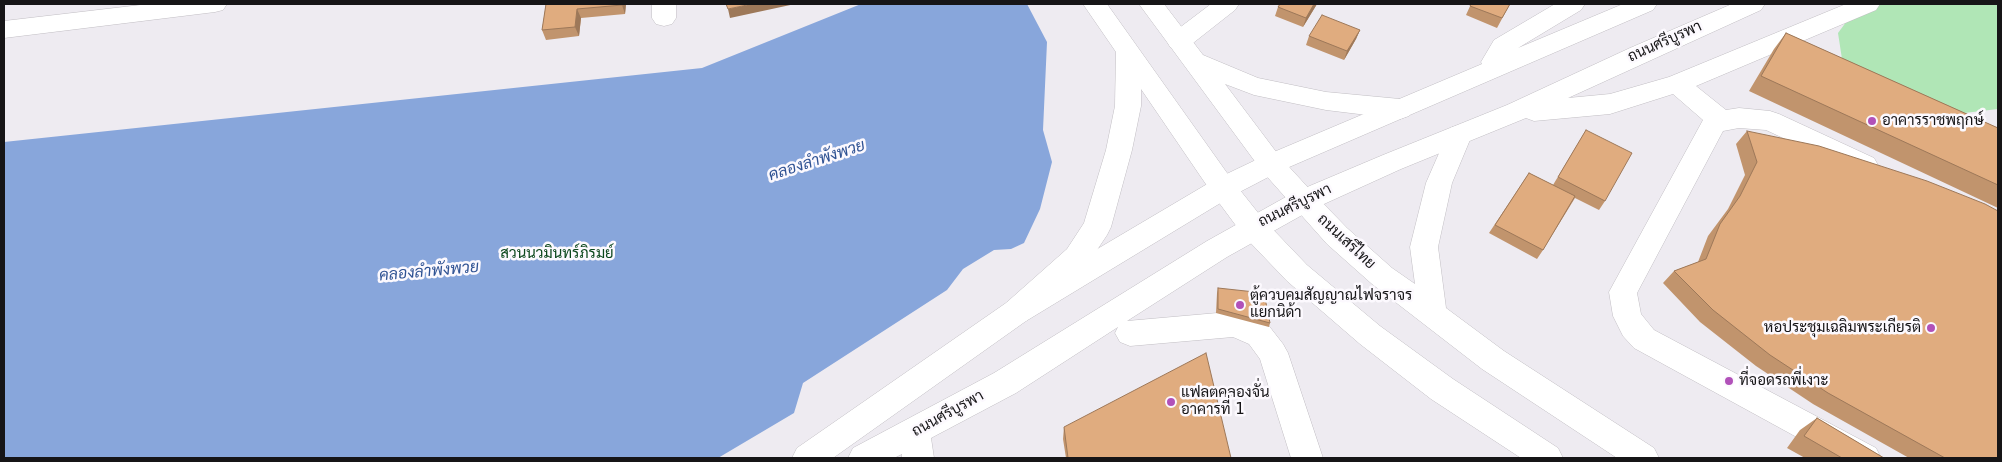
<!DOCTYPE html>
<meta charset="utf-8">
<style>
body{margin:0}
#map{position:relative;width:2002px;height:462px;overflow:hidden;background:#eeebf1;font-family:"DejaVu Sans",sans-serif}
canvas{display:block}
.frame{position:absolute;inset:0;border:5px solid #161517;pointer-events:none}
</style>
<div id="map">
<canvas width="2002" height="462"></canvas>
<div class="frame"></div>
</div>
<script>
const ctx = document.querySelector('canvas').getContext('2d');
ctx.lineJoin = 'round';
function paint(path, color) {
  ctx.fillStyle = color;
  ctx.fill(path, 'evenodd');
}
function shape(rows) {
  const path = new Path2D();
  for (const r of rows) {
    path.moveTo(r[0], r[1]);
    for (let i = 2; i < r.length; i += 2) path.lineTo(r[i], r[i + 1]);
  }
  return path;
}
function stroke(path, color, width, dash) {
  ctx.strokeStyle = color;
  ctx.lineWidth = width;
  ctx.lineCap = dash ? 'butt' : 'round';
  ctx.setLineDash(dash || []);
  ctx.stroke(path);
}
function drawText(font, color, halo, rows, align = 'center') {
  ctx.font = font + ' "DejaVu Sans",Sarabun,sans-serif';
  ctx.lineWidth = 5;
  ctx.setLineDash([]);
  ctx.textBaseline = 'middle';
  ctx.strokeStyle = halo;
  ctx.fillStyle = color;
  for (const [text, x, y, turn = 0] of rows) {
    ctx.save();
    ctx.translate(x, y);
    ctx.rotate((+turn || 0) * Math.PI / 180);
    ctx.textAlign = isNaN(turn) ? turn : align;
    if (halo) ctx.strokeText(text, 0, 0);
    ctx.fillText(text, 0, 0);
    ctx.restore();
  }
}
paint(shape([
 [1872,4,1998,4,1998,109,1956,114,1842,59,1838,33,1852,14]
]), '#b0e6b6');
paint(shape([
 [861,4,1027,4,1047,42,1043,130,1052,162,1040,209,1024,243,1011,249,994,250,963,269,947,290,803,383,794,413,718,458,4,458,4,142,702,68]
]), '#88a6db');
const minor = shape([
 [149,4,227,4,223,10,215,12,4,38,4,21,149,4],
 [652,4,676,4,676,18,672,24,664,26,656,24,652,18,652,4],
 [1211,4,1239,4,1235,10,1188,47,1179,50,1170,47,1167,41,1170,35,1211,4],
 [1555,4,1585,4,1581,10,1518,48,1623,4,1657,4,1653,10,1280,171,1232,196,1026,321,833,458,792,458,797,448,1006,303,1214,180,1262,157,1482,64,1481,62,1494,40,1555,4],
 [1732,4,1765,4,1761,10,1568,98,1610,94,1669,77,1846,4,1880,4,1876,10,1696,86,1726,110,1739,108,1770,111,1779,114,1874,158,1878,165,1874,172,1865,175,1856,172,1766,130,1739,128,1723,131,1637,293,1641,314,1654,330,1876,448,1881,458,1835,458,1634,348,1623,336,1613,316,1609,292,1703,120,1673,94,1610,114,1534,121,1526,118,1401,169,1313,209,1227,257,1127,321,1240,311,1269,326,1283,344,1288,353,1323,458,1291,458,1260,359,1249,344,1233,337,1130,346,1120,342,1115,333,1118,327,1016,393,931,438,934,458,902,458,902,454,894,458,848,458,853,448,994,373,1207,241,1293,193,1383,155,1507,105,1630,48,1732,4]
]);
const major = shape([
 [1083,4,1107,4,1232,180,1263,219,1307,265,1380,326,1453,379,1558,448,1563,458,1521,458,1431,399,1360,344,1287,281,1243,235,1214,196,1141,89,1141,106,1132,150,1111,227,1107,235,1087,265,1026,321,1016,324,1006,321,1002,312,1006,303,1067,249,1084,223,1106,150,1115,106,1116,52,1083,4],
 [1139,4,1164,4,1203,55,1258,78,1326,92,1400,99,1409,102,1413,109,1409,116,1400,119,1326,110,1254,95,1225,84,1280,157,1313,193,1347,228,1392,268,1415,284,1410,247,1426,183,1450,128,1459,125,1468,128,1472,135,1452,183,1438,247,1446,308,1504,351,1654,448,1659,458,1617,458,1482,369,1372,284,1327,244,1262,171,1139,4]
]);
stroke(minor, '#c1bec3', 1);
stroke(major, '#c1bec3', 1);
paint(minor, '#fff');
paint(major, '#fff');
paint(shape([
 [546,4,626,4,625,14,581,18,579,36,546,40,542,30],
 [1280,4,1317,4,1303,27,1275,16,1278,7],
 [1471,4,1510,4,1497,28,1466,15],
 [1360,30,1356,39,1344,60,1306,45,1309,36],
 [1786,33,1998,128,1998,208,1749,91,1774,49],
 [1586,130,1605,201,1599,210,1575,198,1543,250,1537,259,1489,233,1529,173,1553,185],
 [1747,131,1998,458,1909,458,1813,404,1756,366,1700,322,1663,283,1674,271,1698,262,1708,236,1728,209,1745,175,1736,144],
 [1218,288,1270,323,1269,327,1216,313,1217,293],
 [1817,418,1884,458,1805,458,1787,448,1800,430],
 [1064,427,1231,458,1066,458,1063,439]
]), '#c1946d');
paint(shape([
 [622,4,626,4,625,14,622,5],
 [752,4,795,4,730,18,728,9],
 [1314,4,1317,4,1303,27,1306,18],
 [577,9,581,18,579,36,575,27],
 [1360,30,1356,39,1344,60,1347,51]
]), '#9d7859');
const building = shape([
 [546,4,622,4,622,5,577,9,575,27,542,30,546,4],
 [726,4,752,4,728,9,726,4],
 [1280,4,1314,4,1306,18,1278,7,1280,4],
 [1471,4,1510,4,1502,18,1470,6,1471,4],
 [1322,15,1360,30,1347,51,1309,36,1322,15],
 [1786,33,1998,128,1998,185,1761,76,1786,33],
 [1586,130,1632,153,1605,201,1558,177,1586,130],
 [1747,131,1819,146,1927,181,1985,204,1998,211,1998,458,1945,458,1828,393,1770,355,1713,310,1674,271,1706,259,1720,224,1740,196,1757,162,1747,131],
 [1529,173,1575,196,1543,250,1495,225,1529,173],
 [1218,288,1264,293,1270,323,1218,309,1218,288],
 [1206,353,1231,458,1068,458,1064,427,1206,353],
 [1817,418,1884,458,1842,458,1804,436,1817,418]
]);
paint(building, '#e0ac7f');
stroke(building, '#9d7859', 1);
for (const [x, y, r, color] of [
 [1872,121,5,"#b151b9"],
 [1240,305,5,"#b151b9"],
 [1931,328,5,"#b151b9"],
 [1729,381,5,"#b151b9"],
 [1171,402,5,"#b151b9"]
]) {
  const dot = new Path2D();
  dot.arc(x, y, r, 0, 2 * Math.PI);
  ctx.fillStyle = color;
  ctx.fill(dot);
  stroke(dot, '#fcf9fe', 2);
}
drawText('15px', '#161517', '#fcf9fe', [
 ["ถนนศรีบูรพา",1665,42,-24],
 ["ถนนศรีบูรพา",1295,206,-26],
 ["ถนนเสรีไทย",1346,242,43],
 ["ถนนศรีบูรพา",948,414,-29]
]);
drawText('15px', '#161517', '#fcf9fe', [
 ["อาคารราชพฤกษ์",1882,121],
 ["ตู้ควบคุมสัญญาณไฟจราจร",1250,296],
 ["แยกนิด้า",1250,313],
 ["หอประชุมเฉลิมพระเกียรติ",1921,328,"right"],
 ["ที่จอดรถพี่เงาะ",1739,381],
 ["แฟลตคลองจั่น",1181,393],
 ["อาคารที่ 1",1181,410]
], 'left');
drawText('15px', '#0b471c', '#fcf9fe', [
 ["สวนนวมินทร์ภิรมย์",557,254]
]);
drawText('italic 16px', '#2f5293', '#fcf9fe', [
 ["คลองลำพังพวย",817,161,-18],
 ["คลองลำพังพวย",429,272,-5]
]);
</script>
